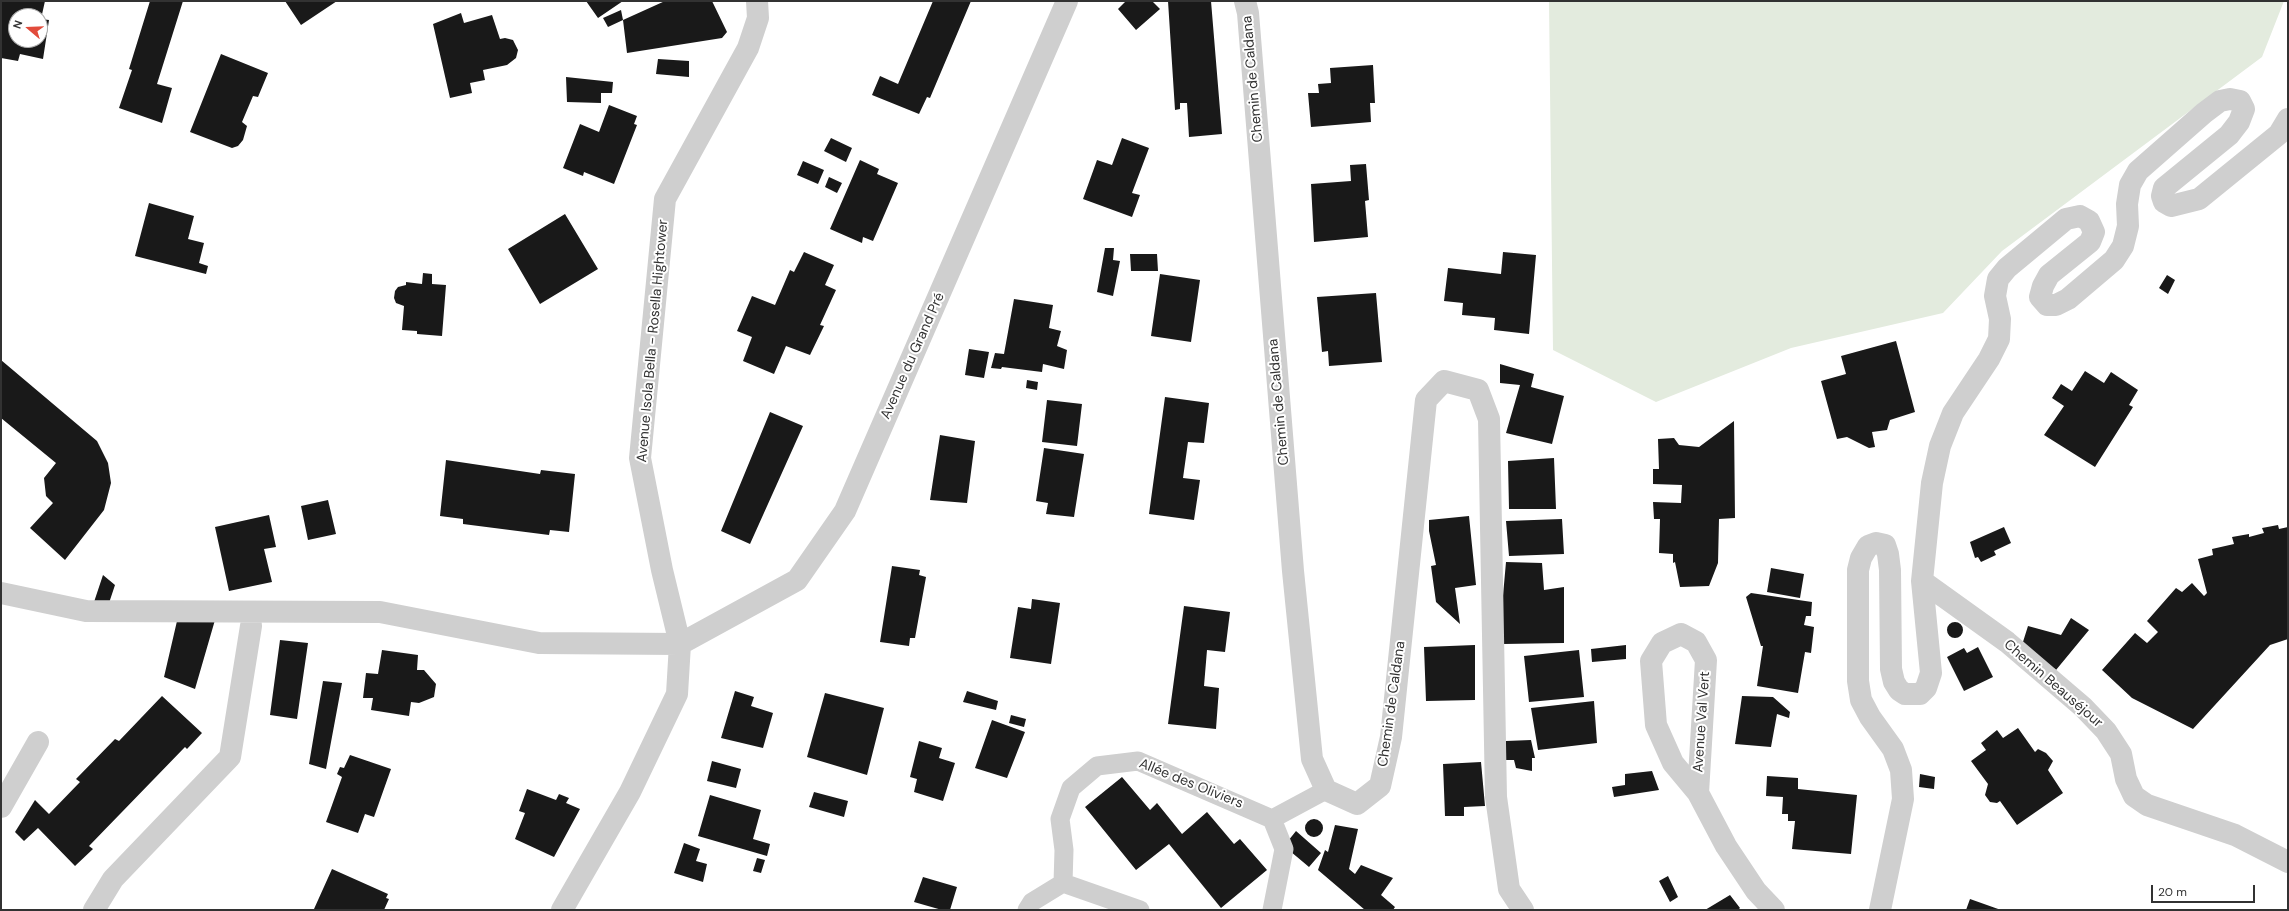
<!DOCTYPE html>
<meta charset="utf-8">
<style>
body{margin:0}
#map{position:relative;width:2289px;height:911px;overflow:hidden;background:#fff;font-family:"DM Sans",sans-serif}
canvas{display:block}
.frame{position:absolute;inset:0;border:2px solid #323232;pointer-events:none}
.north{position:absolute;left:8px;top:8px;width:40px;height:40px;box-sizing:border-box;background:#fff;border:1px solid #adadad;border-radius:50%;rotate:289deg;font-size:11px;font-weight:700;line-height:16px;text-align:center;color:#323232}
.north::after{content:'';display:block;margin:auto;width:14px;height:18px;background:#e24b3b;clip-path:polygon(50% 0,100% 100%,50% 72%,0 100%)}
.scale{position:absolute;left:2151px;top:885px;width:104px;height:18px;box-sizing:border-box;border:2px solid #323232;border-top:0;padding-left:5px;font-size:12px;line-height:14px;white-space:nowrap;color:#323232;-webkit-text-stroke:3px #fff;paint-order:stroke}
</style>
<div id="map">
<canvas width="2289" height="911"></canvas>
<div class="frame"></div>
<div class="north">N</div>
<div class="scale">20 m</div>
</div>
<script>
const ctx = document.querySelector('canvas').getContext('2d');
ctx.lineJoin = 'round';
function paint(path, color) {
  ctx.fillStyle = color;
  ctx.fill(path, 'evenodd');
}
function shape(rows) {
  const path = new Path2D();
  for (const r of rows) {
    if (r.length === 3) {
      path.moveTo(r[0] + r[2], r[1]);
      path.arc(r[0], r[1], r[2], 0, 2 * Math.PI);
      continue;
    }
    path.moveTo(r[0], r[1]);
    for (let i = 2; i < r.length; i += 2) path.lineTo(r[i], r[i + 1]);
  }
  return path;
}
function stroke(path, color, width, dash) {
  ctx.strokeStyle = color;
  ctx.lineWidth = width;
  ctx.lineCap = dash ? 'butt' : 'round';
  ctx.setLineDash(dash || []);
  ctx.stroke(path);
}
function drawText(font, color, halo, rows, align = 'center') {
  ctx.font = font + ' "DM Sans",sans-serif';
  ctx.lineWidth = 4;
  ctx.setLineDash([]);
  ctx.textBaseline = 'middle';
  ctx.strokeStyle = halo;
  ctx.fillStyle = color;
  for (const [text, x, y, turn = 0] of rows) {
    ctx.save();
    ctx.translate(x, y);
    ctx.rotate((+turn || 0) * Math.PI / 180);
    ctx.textAlign = isNaN(turn) ? turn : align;
    if (halo) ctx.strokeText(text, 0, 0);
    ctx.fillText(text, 0, 0);
    ctx.restore();
  }
}
paint(shape([
 [1549,1,2284,1,2262,57,2002,251,1943,313,1791,348,1656,402,1553,350]
]), '#e3ebde');
paint(shape([
 [1,1,45,1,41,19,49,20,43,59,20,54,18,61,1,58],
 [16,16,40,16,40,40,16,40],
 [150,1,183,1,157,84,172,88,162,123,119,108,132,70,129,69],
 [285,1,337,1,301,25],
 [586,1,623,1,598,18],
 [665,1,712,1,727,32,722,38,627,53,623,20],
 [933,1,971,1,930,98,927,97,919,114,872,95,880,76,898,84],
 [1126,1,1152,1,1160,9,1136,30,1118,9],
 [1168,1,1211,1,1222,134,1189,137,1187,103,1180,103,1180,109,1175,110],
 [621,10,623,20,608,27,603,18],
 [461,13,464,23,492,15,500,39,505,38,513,40,518,50,516,58,507,65,483,70,485,80,470,83,472,93,450,98,433,24],
 [221,54,268,73,258,97,253,96,242,122,247,126,243,140,238,146,232,148,190,132],
 [658,59,689,61,689,77,656,74],
 [1373,65,1375,103,1370,103,1371,122,1311,127,1308,93,1319,93,1318,84,1331,83,1330,68],
 [566,77,613,82,612,93,601,93,601,103,567,102],
 [609,105,637,116,634,124,637,125,614,184,584,172,583,176,563,168,580,124,599,132],
 [831,138,852,148,846,162,824,151],
 [1122,138,1149,148,1132,193,1140,195,1132,217,1083,199,1097,160,1112,165],
 [860,160,879,169,877,174,898,183,873,241,863,237,862,243,830,229],
 [803,161,824,170,818,184,797,175],
 [1366,164,1369,200,1365,201,1368,237,1314,242,1311,184,1351,181,1350,165],
 [829,177,842,183,837,193,825,187],
 [149,203,194,216,188,239,204,243,199,263,208,266,206,274,135,256],
 [565,214,598,269,540,304,508,249],
 [1105,248,1114,248,1113,260,1120,261,1113,296,1097,292],
 [804,252,834,265,825,285,836,290,820,325,824,326,810,355,786,346,774,374,743,361,752,337,737,331,752,296,775,305,790,270,794,272],
 [1503,252,1536,255,1529,334,1494,330,1495,318,1462,315,1463,303,1444,301,1448,268,1501,274],
 [1130,254,1157,254,1158,271,1131,271],
 [423,273,432,274,432,284,446,285,442,336,417,334,417,331,402,330,404,306,396,303,394,298,395,291,398,287,406,285,406,282,422,284],
 [1160,274,1200,280,1191,342,1151,336],
 [2167,275,2175,280,2168,294,2159,288],
 [1376,293,1382,362,1329,366,1328,351,1322,352,1317,297],
 [1014,299,1053,305,1049,328,1061,331,1057,346,1067,350,1064,369,1043,364,1042,372,1002,367,1001,369,991,368,995,353,1004,354],
 [1896,341,1915,412,1890,420,1887,430,1872,432,1875,447,1869,448,1847,437,1837,439,1821,381,1846,374,1841,356],
 [969,349,989,352,984,378,965,375],
 [1,360,97,441,108,463,111,483,104,510,65,560,30,528,53,503,46,496,44,478,56,463,1,418],
 [1500,364,1534,374,1531,387,1564,396,1552,444,1506,433,1520,385,1500,383],
 [2085,371,2104,383,2111,372,2138,390,2129,405,2133,407,2095,467,2044,435,2064,406,2052,398,2061,384,2072,391],
 [1027,380,1038,382,1037,390,1026,388],
 [1165,397,1209,403,1204,443,1188,442,1183,478,1200,480,1194,520,1149,514],
 [1047,400,1082,404,1077,446,1042,442],
 [770,412,803,426,750,544,721,531],
 [1734,421,1735,518,1719,519,1718,563,1709,586,1680,587,1675,562,1673,563,1673,554,1659,553,1660,519,1654,519,1653,502,1681,503,1682,485,1653,484,1653,469,1659,469,1658,439,1674,438,1679,445,1699,447],
 [940,435,975,441,967,503,930,500],
 [1044,448,1084,454,1074,517,1046,514,1048,503,1036,501],
 [1554,458,1556,509,1509,509,1508,461],
 [446,460,540,474,541,470,575,474,569,532,550,530,549,535,463,524,463,519,440,516],
 [328,500,336,534,308,540,301,506],
 [269,515,276,547,264,549,272,582,229,591,215,527],
 [1469,516,1476,585,1455,588,1460,624,1436,602,1431,566,1436,565,1429,531,1429,520],
 [1562,519,1564,554,1509,556,1506,521],
 [2278,525,2279,529,2288,527,2288,639,2270,645,2193,729,2132,698,2102,670,2135,633,2147,643,2158,632,2147,621,2176,588,2182,592,2192,583,2204,596,2207,593,2198,559,2213,555,2212,549,2234,544,2232,537,2249,534,2249,537,2264,533,2262,528],
 [2004,527,2011,543,1994,551,1996,555,1981,562,1978,557,1975,558,1970,542],
 [1506,562,1542,563,1544,590,1564,587,1564,643,1503,644,1502,607],
 [892,566,920,570,919,575,926,577,915,638,910,638,909,646,880,642],
 [1771,568,1804,574,1800,598,1767,592],
 [103,575,115,585,109,603,94,602],
 [1751,593,1812,602,1811,616,1806,616,1804,625,1814,627,1811,653,1805,652,1798,693,1757,686,1763,646,1761,646,1746,597],
 [1032,599,1060,603,1051,664,1010,658,1018,607,1031,609],
 [1184,606,1230,612,1225,652,1207,650,1204,686,1219,688,1216,729,1168,724],
 [2071,618,2089,630,2056,670,2022,645,2028,626,2061,635],
 [215,620,195,689,164,677,177,621],
 [1955,630,8],
 [280,640,308,643,297,719,270,715],
 [1475,645,1475,700,1426,701,1424,647],
 [1626,645,1626,659,1592,662,1591,649],
 [1978,647,1993,677,1964,691,1947,657,1964,648,1967,653],
 [382,650,418,655,417,670,424,670,436,684,434,697,419,703,411,702,409,716,371,710,373,698,363,698,366,673,378,674],
 [1579,650,1584,697,1529,702,1524,656],
 [323,681,342,683,326,769,309,764],
 [735,691,754,697,751,706,773,713,763,748,721,738],
 [967,691,998,701,996,710,963,702],
 [825,693,884,708,867,775,807,757],
 [162,696,202,733,187,749,185,747,89,846,93,849,75,866,38,828,24,841,15,832,35,800,49,814,80,782,76,779,115,739,119,741],
 [1742,696,1773,697,1790,712,1789,718,1777,714,1771,747,1735,744],
 [1594,701,1597,743,1538,750,1531,708],
 [1011,715,1026,719,1024,727,1009,723],
 [992,720,1025,732,1007,778,975,768],
 [2018,728,2035,752,2038,749,2046,753,2053,761,2048,770,2063,793,2017,825,2000,801,1997,803,1990,802,1985,795,1988,784,1971,761,1986,750,1981,743,1997,730,2003,738],
 [1531,740,1535,758,1532,758,1532,771,1516,768,1514,760,1506,760,1506,741],
 [919,741,942,748,939,758,955,763,943,801,914,792,917,779,910,777],
 [350,755,391,769,374,817,365,814,358,833,326,822,342,777,337,774,340,767,344,768],
 [712,761,741,769,736,788,707,781],
 [1481,762,1485,806,1464,807,1464,816,1445,816,1443,764],
 [1652,771,1659,790,1614,797,1612,787,1625,785,1625,774],
 [1920,774,1935,777,1934,789,1919,787],
 [1767,776,1798,778,1798,789,1857,795,1851,854,1792,849,1795,821,1788,821,1788,814,1782,814,1783,797,1766,796],
 [1122,777,1150,810,1157,803,1182,834,1207,812,1234,844,1240,839,1267,870,1221,908,1169,844,1136,870,1085,807],
 [527,789,556,800,559,794,569,798,566,803,580,809,554,857,515,839,525,813,519,811],
 [814,792,848,801,844,817,809,807],
 [710,795,761,810,753,839,770,844,767,856,698,836],
 [1314,828,9],
 [1335,825,1358,829,1349,869,1355,874,1361,865,1393,878,1381,895,1395,907,1393,910,1365,910,1318,870,1325,850,1328,852],
 [1296,831,1321,853,1309,867,1284,846],
 [684,843,700,849,696,861,707,864,703,882,674,873],
 [757,858,765,860,761,873,753,871],
 [332,869,388,894,386,898,389,899,384,910,314,909],
 [1668,876,1678,897,1670,902,1659,881],
 [923,877,957,887,950,910,942,910,914,902],
 [1730,895,1740,908,1738,910,1705,910],
 [1970,899,2001,910,1966,910]
]), '#191919');
stroke(shape([
 [1272,819,1326,790],
 [1063,883,1064,850,1060,819,1071,788,1097,766,1138,761,1272,819,1284,849,1272,910],
 [1027,910,1032,902,1063,883,1140,910]
]), '#cfcfcf', 19);
stroke(shape([
 [1245,1,1248,13,1293,571,1312,759,1326,790,1357,804,1380,786,1391,737,1426,400,1444,381,1478,390,1489,419,1496,797,1509,889,1523,910],
 [1922,581,2007,642,2083,707,2106,731,2121,754,2126,779,2134,796,2147,805,2235,835,2288,862],
 [1,593,86,611,380,612,539,643,680,644,797,580,845,511,1067,1],
 [1698,793,1706,660,1696,642,1681,634,1662,643,1651,661,1656,725,1673,763,1698,793,1726,846,1756,891,1774,910],
 [1,807,38,742],
 [94,910,113,879,230,757,251,626],
 [562,910,630,792,677,694,680,644,662,570,640,458,665,199,748,48,758,18,757,1],
 [1880,910,1903,799,1901,770,1893,749,1870,717,1861,700,1858,681,1858,570,1861,558,1868,546,1876,543,1885,545,1888,554,1890,570,1891,669,1894,682,1899,690,1905,694,1920,694,1926,688,1931,673,1922,581,1932,483,1940,446,1953,413,1989,359,1999,339,2000,319,1995,296,1998,279,2007,268,2066,219,2080,216,2089,221,2094,232,2090,242,2049,275,2043,286,2040,297,2047,305,2056,305,2068,299,2114,260,2123,246,2128,226,2127,204,2130,185,2138,171,2204,113,2220,101,2230,99,2240,101,2244,109,2239,122,2229,135,2164,188,2162,196,2164,202,2171,206,2199,199,2279,134,2288,119]
]), '#cfcfcf', 22);
drawText('14px', '#323232', '#fff', [
 ["Chemin de Caldana",1253,79,-95],
 ["Avenue Isola Bella - Rosella Hightower",653,341,-85],
 ["Avenue du Grand Pré",913,356,-66],
 ["Chemin de Caldana",1279,402,-95],
 ["Chemin Beauséjour",2053,684,41],
 ["Chemin de Caldana",1392,704,-82],
 ["Avenue Val Vert",1702,722,-86],
 ["Allée des Oliviers",1191,784,22]
]);
</script>
